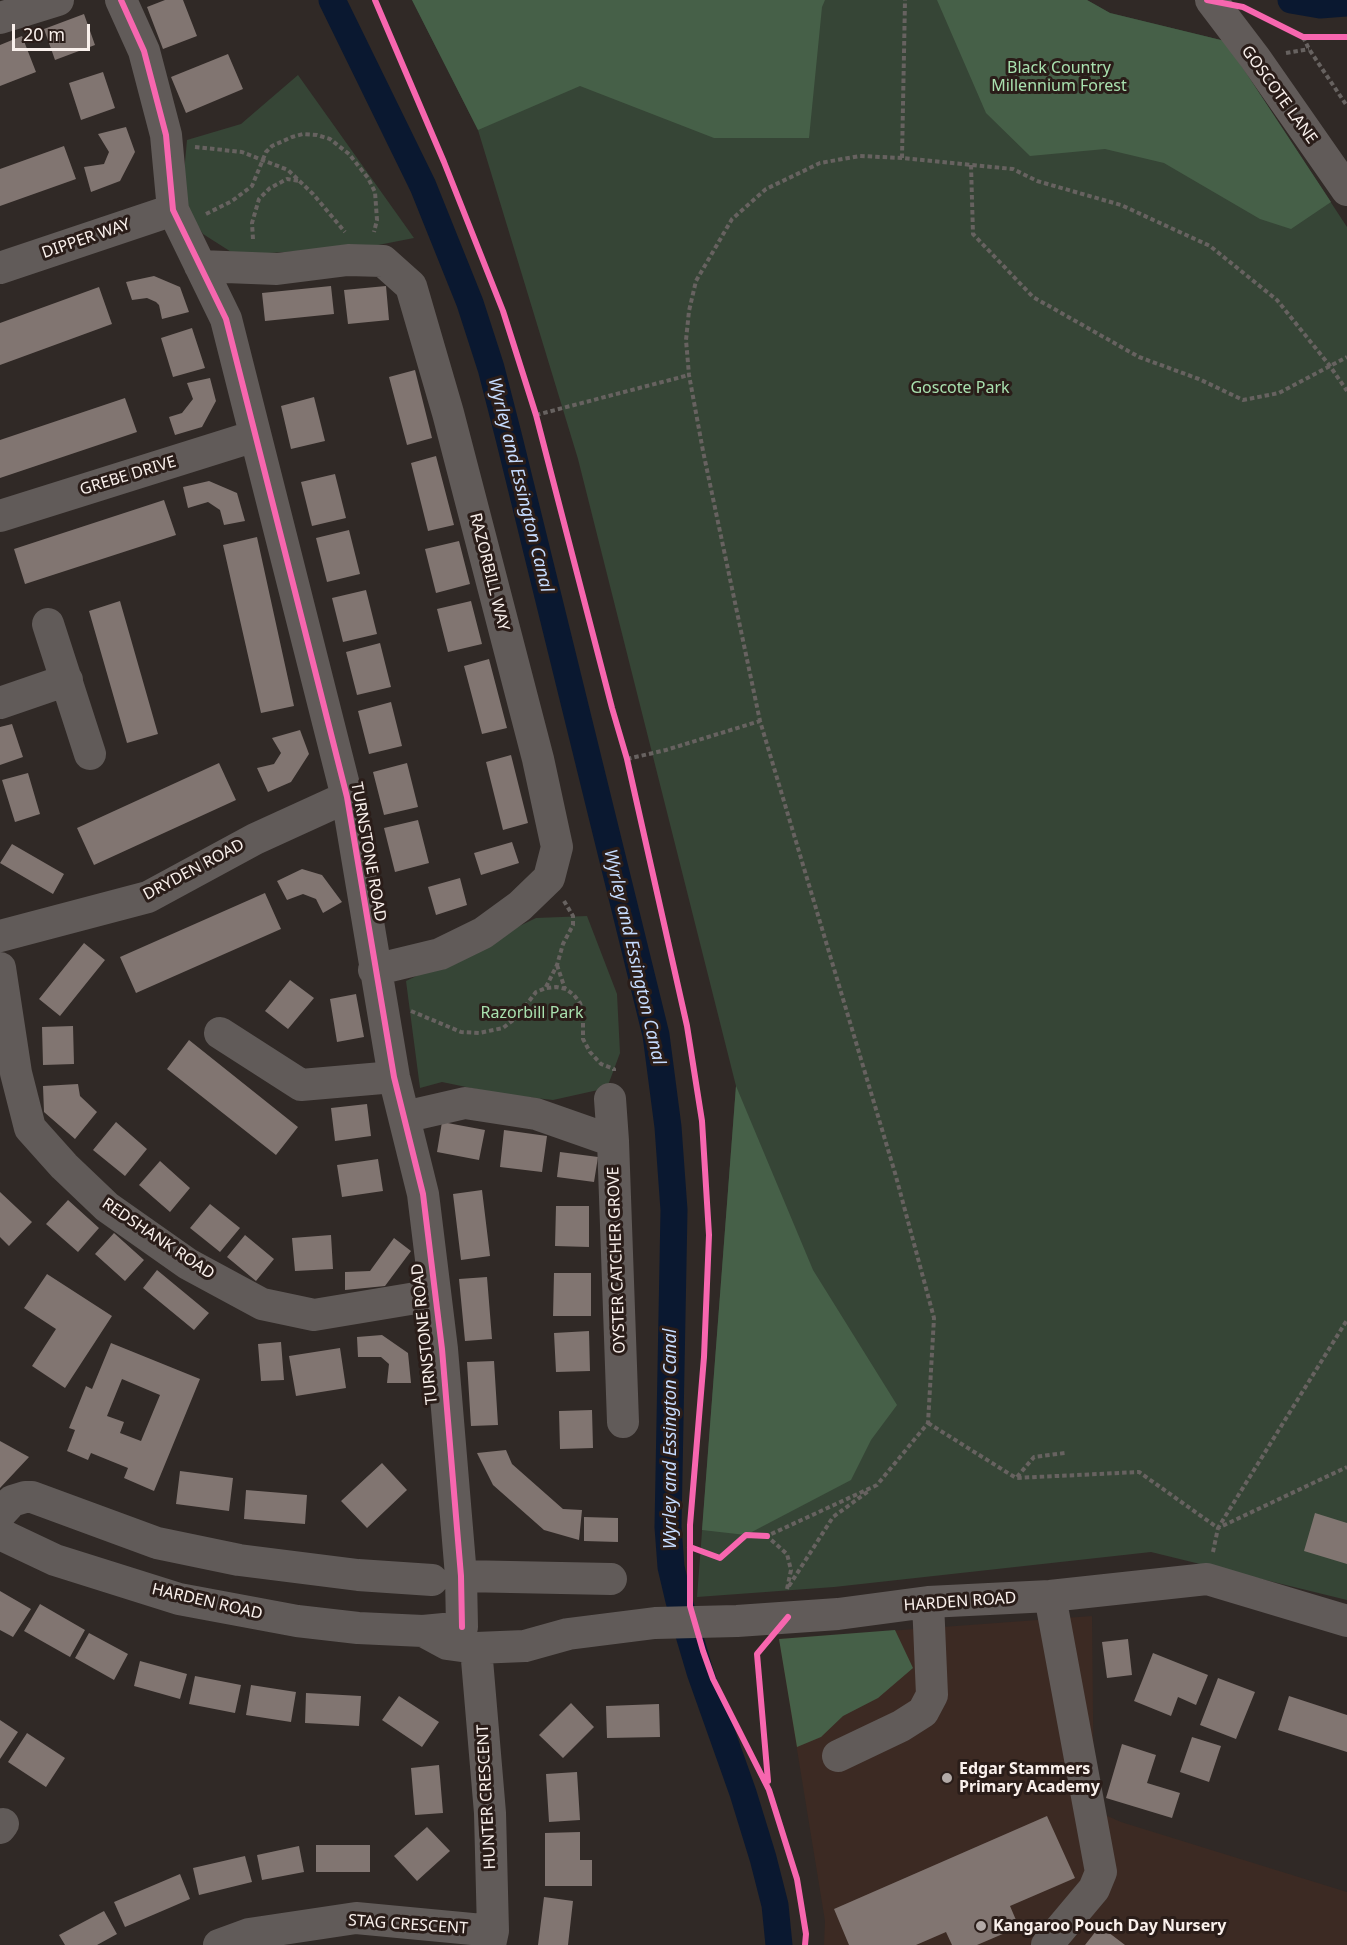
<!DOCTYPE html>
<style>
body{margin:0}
#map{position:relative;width:1347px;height:1945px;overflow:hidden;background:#302926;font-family:"Noto Sans",sans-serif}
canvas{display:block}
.scale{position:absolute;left:12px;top:24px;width:78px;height:27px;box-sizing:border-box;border:3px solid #f9f0ec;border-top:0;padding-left:8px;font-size:18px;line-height:21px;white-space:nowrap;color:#f9f0ec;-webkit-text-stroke:4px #2a1d19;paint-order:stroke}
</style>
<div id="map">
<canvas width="1347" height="1945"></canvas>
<div class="scale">20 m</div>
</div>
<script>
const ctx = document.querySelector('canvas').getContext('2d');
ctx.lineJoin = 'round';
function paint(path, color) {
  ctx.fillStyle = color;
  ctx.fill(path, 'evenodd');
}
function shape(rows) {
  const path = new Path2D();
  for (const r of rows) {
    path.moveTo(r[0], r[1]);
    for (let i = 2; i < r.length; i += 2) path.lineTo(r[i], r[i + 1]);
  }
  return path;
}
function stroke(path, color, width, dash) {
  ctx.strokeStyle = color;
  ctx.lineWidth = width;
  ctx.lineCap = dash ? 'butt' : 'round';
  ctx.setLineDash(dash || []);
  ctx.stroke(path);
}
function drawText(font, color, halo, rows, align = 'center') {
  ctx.font = font + ' "Noto Sans",sans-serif';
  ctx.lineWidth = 6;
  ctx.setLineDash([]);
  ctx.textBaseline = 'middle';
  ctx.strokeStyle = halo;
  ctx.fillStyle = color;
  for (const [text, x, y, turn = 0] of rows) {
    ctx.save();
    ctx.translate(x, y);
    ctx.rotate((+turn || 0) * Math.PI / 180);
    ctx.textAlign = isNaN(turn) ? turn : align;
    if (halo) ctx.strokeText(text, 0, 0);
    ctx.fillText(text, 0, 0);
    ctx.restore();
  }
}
paint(shape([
 [1092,1616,1094,1810,1121,1822,1347,1892,1347,1945,824,1945,825,1921,779,1639]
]), '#3c2a23');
paint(shape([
 [412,0,1087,0,1110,13,1225,41,1347,227,1347,1600,1151,1552,834,1587,697,1597,736,1086,578,459,478,130],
 [298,75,414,238,368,247,236,255,203,234,188,210,183,184,187,140,241,124],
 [587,916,617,994,620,1053,607,1088,553,1100,500,1094,442,1082,420,1088,406,981,536,918]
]), '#364536');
paint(shape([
 [412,0,825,0,822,7,809,138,714,138,580,86,478,130],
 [937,0,1087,0,1110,13,1225,41,1331,202,1291,229,1260,219,1164,163,1105,149,1030,156,986,113],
 [736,1086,813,1270,897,1405,871,1440,851,1480,746,1535,702,1530],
 [895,1630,913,1668,878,1698,843,1716,821,1737,797,1747,779,1639]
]), '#466048');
stroke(shape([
 [332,0,423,186,470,303,491,368,509,438,656,1035,668,1127,674,1210,668,1527,671,1567,679,1601,700,1672,743,1793,763,1858,775,1905,779,1945],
 [1291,0,1320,5,1347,3]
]), '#0a1830', 27);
paint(shape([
 [165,0,183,0,197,36,163,49,147,7],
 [84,14,95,45,55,60,44,29],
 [22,36,36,72,0,86,0,45],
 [228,54,243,89,186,113,171,77],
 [103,72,115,108,81,120,69,83],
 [126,127,135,152,120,181,91,192,84,167,104,164,109,152,98,134],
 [64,146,76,179,0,206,0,169],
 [154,276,180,287,189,312,162,319,159,305,156,302,147,298,132,300,126,282],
 [331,286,334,314,265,321,262,293],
 [386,286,389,320,348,324,344,290],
 [99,287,112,324,0,365,0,323],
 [192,328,205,368,173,377,161,338],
 [415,370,432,438,407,445,389,377],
 [210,378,216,401,202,427,175,435,169,417,182,413,193,399,187,383],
 [314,397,325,441,291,449,281,406],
 [125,398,137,432,0,478,0,440],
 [436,456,454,525,428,531,411,463],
 [335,474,346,518,312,526,301,482],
 [209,481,237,493,245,521,224,525,220,510,208,502,188,508,183,487],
 [164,500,176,535,25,584,14,549],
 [349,530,360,574,327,582,316,538],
 [257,537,294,706,261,713,223,545],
 [459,541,470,584,436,593,425,549],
 [366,590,377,634,343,642,332,598],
 [120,601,158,734,127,743,89,611],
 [471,601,482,644,448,652,437,609],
 [380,643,391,687,357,695,346,652],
 [489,659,507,728,482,734,464,666],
 [391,702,402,746,369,754,358,711],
 [12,724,23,757,0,765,0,727],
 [300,730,309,754,291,782,268,792,257,768,274,764,281,753,272,738],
 [511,755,528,823,503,830,486,762],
 [219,763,236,800,94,865,77,828],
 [407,763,418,807,384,815,373,772],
 [28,773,40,814,15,822,2,780],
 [418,820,429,863,395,872,384,828],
 [512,842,519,863,481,875,474,853],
 [12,844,64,874,53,894,0,863],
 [302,869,322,875,342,902,323,913,316,899,303,894,287,900,277,881],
 [460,878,467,905,436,915,428,887],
 [265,893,281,929,136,993,120,957],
 [84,943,105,960,60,1016,39,999],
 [290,980,314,998,288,1029,265,1011],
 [356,994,364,1037,337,1042,330,999],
 [73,1026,74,1064,43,1065,42,1027],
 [189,1040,298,1127,276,1155,167,1069],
 [78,1084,80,1096,97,1112,75,1139,44,1112,43,1086],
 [367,1104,371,1136,335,1141,331,1108],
 [116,1122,147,1149,125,1176,93,1150],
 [442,1122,485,1130,479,1160,437,1152],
 [504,1130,547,1136,542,1172,500,1167],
 [560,1152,598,1157,594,1182,557,1177],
 [378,1159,383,1191,342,1197,337,1165],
 [160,1161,190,1188,170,1212,139,1185],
 [482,1190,490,1256,461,1260,453,1194],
 [0,1192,32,1222,9,1246,0,1237],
 [68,1200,99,1228,78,1252,46,1224],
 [210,1204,240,1228,220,1252,190,1228],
 [556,1206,589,1206,589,1247,555,1246],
 [114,1233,144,1260,125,1281,95,1254],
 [245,1235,274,1259,256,1281,227,1257],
 [331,1235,333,1269,295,1271,292,1238],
 [394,1238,411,1251,385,1286,345,1290,345,1272,370,1271],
 [157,1270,209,1313,194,1330,143,1288],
 [554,1273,591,1273,591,1316,553,1316],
 [47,1274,112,1316,65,1388,32,1366,56,1329,24,1308],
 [487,1277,492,1339,465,1341,459,1279],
 [589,1331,590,1371,556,1372,554,1333],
 [382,1335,408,1353,411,1383,387,1383,389,1364,381,1357,358,1357,357,1337],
 [281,1342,284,1380,261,1381,258,1344],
 [111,1343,200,1379,154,1491,124,1478,128,1468,91,1453,88,1460,67,1451,75,1430,69,1428,86,1386,92,1389],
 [122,1379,160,1395,141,1441,120,1433,124,1422,107,1416],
 [340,1348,346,1388,296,1396,289,1356],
 [494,1361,498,1425,471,1426,467,1362],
 [592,1410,593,1448,560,1449,559,1411],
 [0,1441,29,1457,0,1488],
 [506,1450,512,1464,563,1509,582,1510,579,1540,544,1530,493,1485,477,1453],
 [382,1463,407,1490,367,1528,341,1501],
 [180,1471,233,1478,229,1511,176,1504],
 [246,1490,307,1495,305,1524,244,1519],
 [1315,1513,1347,1523,1347,1564,1304,1551],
 [584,1517,618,1518,618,1542,584,1541],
 [0,1591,31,1609,13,1637,0,1630],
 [40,1604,85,1630,70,1657,24,1631],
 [89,1633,128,1654,114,1680,75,1658],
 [1128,1639,1132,1675,1107,1678,1102,1642],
 [1153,1653,1208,1675,1196,1705,1178,1697,1171,1716,1134,1701],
 [140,1661,187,1674,180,1699,134,1686],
 [195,1676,241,1685,235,1713,189,1704],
 [1218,1678,1255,1692,1236,1739,1200,1725],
 [251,1685,296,1692,291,1722,246,1715],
 [306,1693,361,1696,359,1726,305,1723],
 [399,1696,439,1722,422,1747,382,1720],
 [1289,1696,1347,1715,1347,1752,1278,1730],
 [571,1703,594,1727,563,1758,539,1735],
 [659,1704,660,1737,607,1738,606,1706],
 [0,1720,18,1732,0,1759],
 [27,1733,65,1758,46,1787,8,1762],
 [1192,1737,1221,1746,1209,1782,1180,1772],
 [1122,1744,1156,1755,1147,1783,1180,1793,1172,1818,1106,1798],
 [439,1765,443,1813,415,1815,411,1768],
 [577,1772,580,1820,549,1822,546,1774],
 [1047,1816,1075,1878,1010,1906,1019,1927,977,1945,952,1945,946,1932,916,1945,849,1945,834,1909],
 [427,1827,450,1851,417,1881,394,1856],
 [580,1832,580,1860,592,1860,592,1886,545,1886,545,1833],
 [316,1845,370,1845,370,1872,316,1872],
 [299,1846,304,1872,262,1880,257,1855],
 [245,1856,252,1882,199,1895,193,1868],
 [180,1874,190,1899,125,1927,114,1902],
 [544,1897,573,1901,568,1945,538,1945],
 [104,1911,117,1934,97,1945,65,1945,59,1935],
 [1100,1926,1125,1945,1085,1945]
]), '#817571');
stroke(shape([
 [1303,37,1309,49,1347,106],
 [1286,53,1309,49],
 [195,147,242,152,288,170,313,194,345,232],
 [902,158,905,0],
 [971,165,973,234,1033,297,1139,357,1199,379,1243,400,1279,393,1347,357],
 [206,214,232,201,252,186,266,152,272,146,292,137,303,134,317,135,330,139,349,154,368,178,375,192,377,220,374,232],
 [253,239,252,223,259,199,270,188,287,179,299,181],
 [536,415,689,375],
 [627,759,666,750,760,721],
 [557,965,565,989],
 [546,987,557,965,563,944,573,925,573,916,564,901],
 [411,1011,461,1032,479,1033,503,1028,517,1017,536,992,546,988,556,987,566,989,574,995,580,1003,583,1012,583,1039,590,1052,601,1064,614,1069,614,1071],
 [928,1423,1016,1478,1139,1472,1218,1528,1347,1320],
 [1017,1477,1034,1457,1065,1453],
 [1213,1552,1218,1528,1347,1467],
 [789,1586,833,1517,870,1490],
 [787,1589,791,1570,787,1554,767,1536,877,1485,928,1423,934,1318,895,1173,760,721,703,451,689,375,686,340,689,311,696,281,732,219,766,189,820,163,860,156,902,158,1013,169,1037,181,1121,205,1210,246,1277,300,1330,366,1347,391]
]), '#676260', 4, [4.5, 3]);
stroke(shape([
 [121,0,144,51,166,135,173,210,226,319,347,797,394,1077,423,1194,442,1349,461,1576,462,1627],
 [1211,0,1255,58,1347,190],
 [0,18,58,0],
 [200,266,277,269,348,260,383,261,411,286,448,413,538,759,557,847,549,878,520,906,483,933,440,954,374,970],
 [0,268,173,210],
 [0,516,255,436],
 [48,624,90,754],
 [0,703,67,680],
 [0,936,148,897,255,839,347,797],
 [0,968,16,1073,30,1128,64,1166,107,1207,188,1264,262,1304,314,1315,434,1295],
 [220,1033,301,1085,394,1077],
 [610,1099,613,1141,623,1422],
 [404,1117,465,1103,536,1114,613,1141],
 [0,1514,12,1501,25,1497,32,1497,157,1543,239,1560,358,1575,432,1580],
 [0,1534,55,1560,179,1599,297,1621,358,1628,423,1631,444,1629],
 [461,1576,611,1579],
 [423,1631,447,1644,476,1648,525,1646,568,1634,655,1623,737,1621,838,1614,928,1602,1050,1596,1207,1579,1347,1621],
 [476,1648,490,1813,493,1931,490,1945],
 [838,1756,901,1726,923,1712,932,1695,928,1602],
 [0,1828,3,1824],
 [219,1945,249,1934,356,1918,493,1931],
 [1047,1945,1094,1889,1101,1872,1050,1596]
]), '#615b59', 32);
stroke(shape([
 [121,0,144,51,166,135,173,210,226,319,347,797,394,1077,423,1194,442,1349,461,1576,462,1627],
 [375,0,444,162,503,311,536,415,612,708,627,759,687,1026,702,1121,709,1235,704,1357,690,1525,690,1606,703,1651,713,1679,769,1790,797,1879,806,1934,805,1945],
 [1207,0,1243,7,1303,37,1347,37],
 [690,1547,720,1558,746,1535,767,1536],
 [768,1781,757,1654,788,1617]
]), '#f766af', 6);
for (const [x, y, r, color] of [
 [947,1778,6,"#b3aaa7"],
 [981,1926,6,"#b3aaa7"]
]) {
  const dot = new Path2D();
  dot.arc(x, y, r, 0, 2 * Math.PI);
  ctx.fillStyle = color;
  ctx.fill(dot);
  stroke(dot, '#2a1d19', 2);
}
drawText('16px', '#a9e1af', '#2a1d19', [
 ["Black Country",1059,68],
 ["Millennium Forest",1059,86],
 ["Goscote Park",960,388],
 ["Razorbill Park",532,1013]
]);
drawText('16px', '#f9f0ec', '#2a1d19', [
 ["GOSCOTE LANE",1279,95,54],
 ["DIPPER WAY",86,239,-19],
 ["GREBE DRIVE",128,476,-17],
 ["RAZORBILL WAY",489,572,76],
 ["TURNSTONE ROAD",368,852,80],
 ["DRYDEN ROAD",194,870,-28],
 ["REDSHANK ROAD",158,1239,34],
 ["OYSTER CATCHER GROVE",617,1260,-92],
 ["TURNSTONE ROAD",425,1334,-96],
 ["HARDEN ROAD",207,1602,13],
 ["HARDEN ROAD",960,1602,-4],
 ["HUNTER CRESCENT",487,1797,-93],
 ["STAG CRESCENT",408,1925,4]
]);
drawText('bold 16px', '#f9f0ec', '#2a1d19', [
 ["Edgar Stammers",959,1769],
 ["Primary Academy",959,1787],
 ["Kangaroo Pouch Day Nursery",993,1926]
], 'left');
drawText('italic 18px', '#c6dcff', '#2a1d19', [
 ["Wyrley and Essington Canal",520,485,76],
 ["Wyrley and Essington Canal",634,957,77],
 ["Wyrley and Essington Canal",671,1439,-90]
]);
</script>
